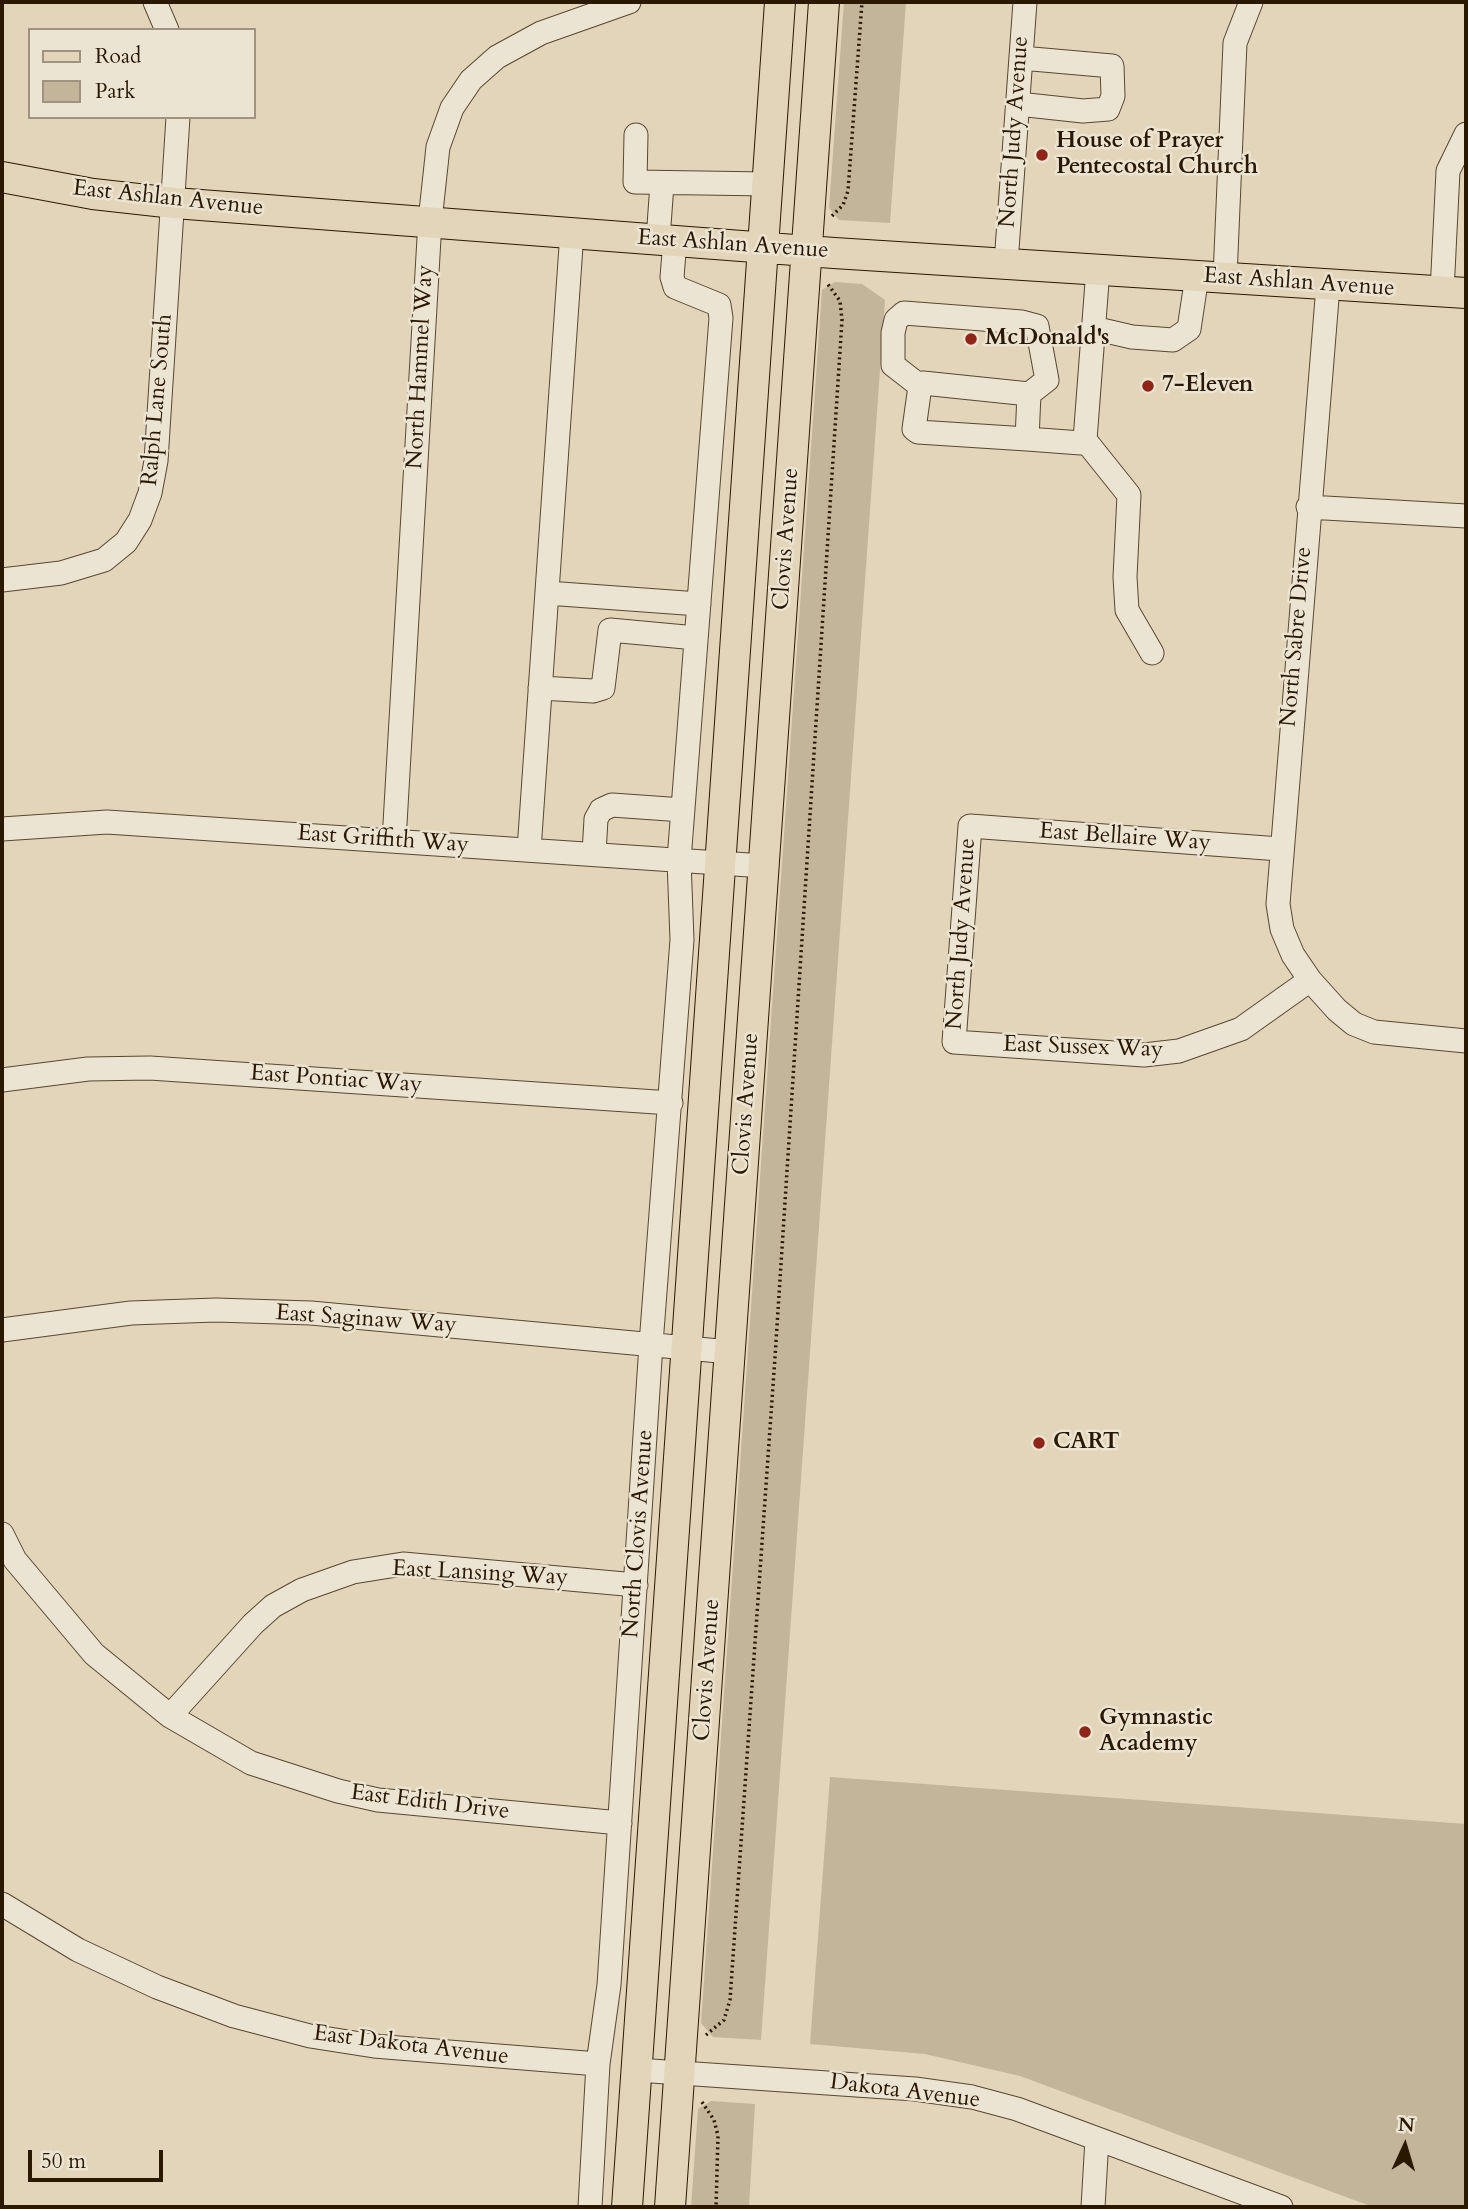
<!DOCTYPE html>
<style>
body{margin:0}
#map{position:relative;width:1468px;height:2209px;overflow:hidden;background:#e2d5b9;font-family:Cardo,serif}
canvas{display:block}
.frame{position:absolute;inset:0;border:4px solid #2b1801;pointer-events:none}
.legend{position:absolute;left:28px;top:28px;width:228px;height:91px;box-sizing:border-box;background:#ece4d2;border:2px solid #9f927e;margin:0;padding:9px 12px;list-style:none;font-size:21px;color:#2b1801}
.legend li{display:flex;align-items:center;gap:14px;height:35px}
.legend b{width:35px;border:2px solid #9f927e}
.north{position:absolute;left:1370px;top:2111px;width:70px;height:70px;-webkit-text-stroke:5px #ece4d2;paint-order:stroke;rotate:4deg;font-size:19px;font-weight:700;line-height:28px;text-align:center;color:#2b1801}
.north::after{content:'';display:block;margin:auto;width:24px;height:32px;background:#2b1801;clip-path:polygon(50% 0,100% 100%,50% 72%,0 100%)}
.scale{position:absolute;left:28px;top:2150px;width:135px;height:32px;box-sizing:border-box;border:4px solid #2b1801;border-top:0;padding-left:9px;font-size:21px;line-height:24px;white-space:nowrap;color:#2b1801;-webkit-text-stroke:5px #ece4d2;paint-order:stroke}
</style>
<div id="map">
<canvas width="1468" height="2209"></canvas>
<div class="frame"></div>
<ul class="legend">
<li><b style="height:9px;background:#e2d5b9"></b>Road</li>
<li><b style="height:19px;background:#c3b59a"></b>Park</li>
</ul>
<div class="north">N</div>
<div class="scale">50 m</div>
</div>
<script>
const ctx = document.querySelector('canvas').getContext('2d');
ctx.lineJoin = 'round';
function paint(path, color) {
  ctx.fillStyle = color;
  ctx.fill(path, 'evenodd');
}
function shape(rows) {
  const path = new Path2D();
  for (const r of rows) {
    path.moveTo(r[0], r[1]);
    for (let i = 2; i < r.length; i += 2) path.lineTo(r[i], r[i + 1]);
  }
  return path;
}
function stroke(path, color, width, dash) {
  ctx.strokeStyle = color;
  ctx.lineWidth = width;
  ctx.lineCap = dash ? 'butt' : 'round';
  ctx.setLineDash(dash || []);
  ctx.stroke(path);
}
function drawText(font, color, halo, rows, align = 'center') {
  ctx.font = font + ' Cardo,serif';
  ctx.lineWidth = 5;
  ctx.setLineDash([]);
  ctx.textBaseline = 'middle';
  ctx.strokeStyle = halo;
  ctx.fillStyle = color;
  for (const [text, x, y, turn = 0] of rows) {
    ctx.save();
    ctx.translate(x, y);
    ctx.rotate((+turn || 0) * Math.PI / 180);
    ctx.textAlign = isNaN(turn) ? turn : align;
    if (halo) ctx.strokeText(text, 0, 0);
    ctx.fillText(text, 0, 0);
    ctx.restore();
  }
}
paint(shape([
 [844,2,906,2,890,223,839,220,829,208],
 [835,282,862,284,885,300,761,2040,713,2037,701,2023,822,290],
 [830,1777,1466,1824,1466,2207,1373,2207,1020,2076,925,2054,810,2044],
 [711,2101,755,2104,749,2207,691,2207,698,2109]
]), '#c3b59a');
const minor = shape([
 [155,2,167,30],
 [1018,104,1083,111,1108,109,1113,96,1112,66,1021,58],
 [636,135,635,182,768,184],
 [658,239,662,184],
 [1006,263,1025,2],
 [1225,277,1235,43,1251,2],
 [1442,292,1448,171,1466,134],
 [1093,328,1132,337,1173,340,1189,329,1197,276],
 [920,386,893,365,893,333,896,320,904,313,1022,322,1037,326,1047,380,1029,394],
 [1027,439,1029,394,923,383,920,386,914,429,918,432,1027,439,1081,443,1085,440,1098,269],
 [1085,440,1129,495,1125,577,1127,610,1152,653],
 [1308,507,1466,516],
 [2,580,61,573,104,560,126,542,140,520,150,493,156,461,178,117],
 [547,593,699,604],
 [540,688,593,691,603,688,610,630,696,638],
 [2,829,107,822,764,866],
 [394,841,430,221,438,147,452,108,471,80,497,57,541,33,629,2],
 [1280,849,970,826,954,1042,1144,1055,1179,1051,1241,1029,1310,980,1337,1010,1354,1024,1374,1032,1466,1041],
 [529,850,572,232],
 [594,854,596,819,601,810,612,805,683,810],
 [1310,980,1293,955,1282,929,1278,904,1328,286],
 [2,1080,88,1069,150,1068,671,1103],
 [2,1330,131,1313,216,1310,311,1313,730,1352],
 [2,1534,15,1560,94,1654,170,1716,251,1763,338,1791,378,1800,620,1823],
 [170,1716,253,1624,273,1606,302,1590,353,1572,403,1564,636,1585],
 [2,1904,78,1950,157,1987,234,2016,310,2036,374,2046,598,2064],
 [637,2070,915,2089,972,2097,1017,2109,1281,2207],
 [590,2207,598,2064,609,1985,651,1344,682,940,679,860,721,318,719,305,675,287,672,277,675,241],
 [1093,2207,1097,2139]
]);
const major = shape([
 [2,177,93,194,174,203,834,253,1466,293],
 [627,2207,780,2],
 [670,2207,824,2]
]);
stroke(minor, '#59472f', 25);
stroke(major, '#2b1801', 32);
stroke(shape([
 [832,216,843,205,848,191,862,2],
 [706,2035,724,2020,730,2000,775,1357,842,320,840,301,827,283],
 [702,2102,714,2120,718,2136,716,2207]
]), '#2b1801', 3.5, [2, 3.5]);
stroke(minor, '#ece4d2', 23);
stroke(major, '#e2d5b9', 30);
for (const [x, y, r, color] of [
 [1042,155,7,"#8f2418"],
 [971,339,7,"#8f2418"],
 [1148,386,7,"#8f2418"],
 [1039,1443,7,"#8f2418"],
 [1085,1732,7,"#8f2418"]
]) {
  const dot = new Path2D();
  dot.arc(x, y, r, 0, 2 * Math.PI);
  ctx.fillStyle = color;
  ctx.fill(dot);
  stroke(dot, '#ece4d2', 2.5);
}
drawText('23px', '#2b1801', '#ece4d2', [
 ["North Judy Avenue",1015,132,-86],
 ["East Ashlan Avenue",168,199,6],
 ["East Ashlan Avenue",733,245,4],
 ["East Ashlan Avenue",1299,283,4],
 ["North Hammel Way",421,367,-87],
 ["Ralph Lane South",158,400,-85],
 ["Clovis Avenue",787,539,-86],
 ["North Sabre Drive",1297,637,-85],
 ["East Bellaire Way",1125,838,4],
 ["East Griffith Way",383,840,4],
 ["North Judy Avenue",962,934,-86],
 ["East Sussex Way",1083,1048,2],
 ["East Pontiac Way",336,1080,4],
 ["Clovis Avenue",747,1104,-86],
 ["East Saginaw Way",366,1320,4],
 ["North Clovis Avenue",639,1534,-86],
 ["East Lansing Way",480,1574,3],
 ["Clovis Avenue",708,1670,-86],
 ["East Edith Drive",430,1803,7],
 ["East Dakota Avenue",411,2046,7],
 ["Dakota Avenue",905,2092,7]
]);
drawText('bold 23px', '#2b1801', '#ece4d2', [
 ["House of Prayer",1056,142],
 ["Pentecostal Church",1056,168],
 ["McDonald's",985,339],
 ["7-Eleven",1162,386],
 ["CART",1053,1443],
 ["Gymnastic",1099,1719],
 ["Academy",1099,1745]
], 'left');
</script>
